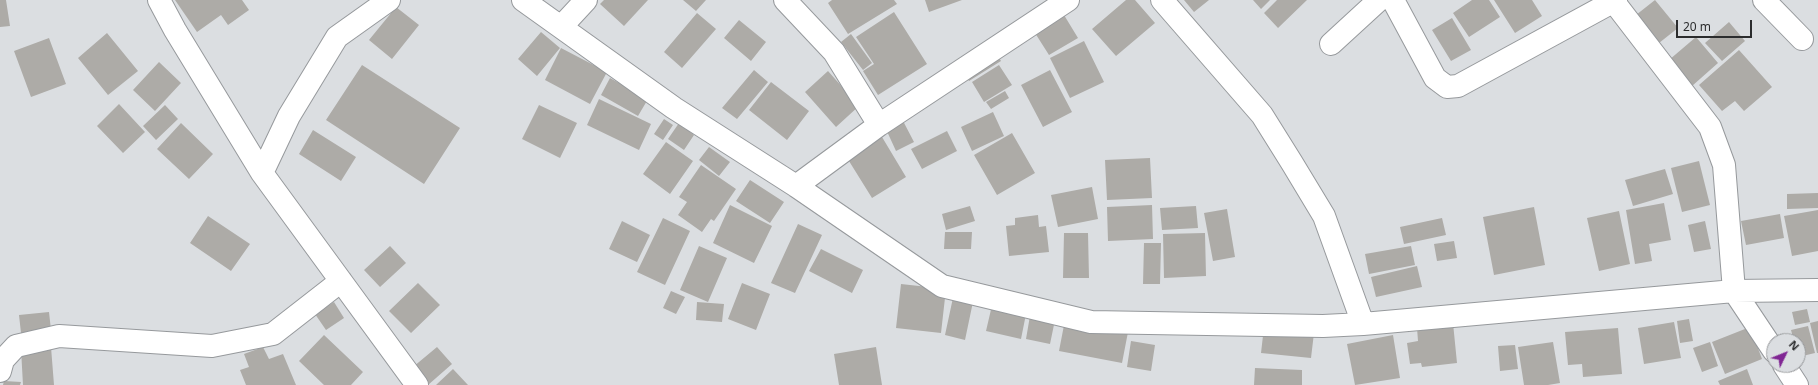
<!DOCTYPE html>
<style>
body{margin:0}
#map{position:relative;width:1818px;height:385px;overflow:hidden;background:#dbdee1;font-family:"Noto Sans",sans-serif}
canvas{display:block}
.north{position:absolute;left:1766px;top:333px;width:40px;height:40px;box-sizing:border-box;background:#dbdee1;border:1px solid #959799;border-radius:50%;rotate:47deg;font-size:11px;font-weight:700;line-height:16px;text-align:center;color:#2b2c2d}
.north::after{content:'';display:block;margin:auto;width:14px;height:18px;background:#802693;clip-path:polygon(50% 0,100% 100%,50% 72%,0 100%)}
.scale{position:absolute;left:1676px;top:20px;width:76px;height:18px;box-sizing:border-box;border:2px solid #2b2c2d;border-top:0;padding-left:5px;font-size:12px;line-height:14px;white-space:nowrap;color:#2b2c2d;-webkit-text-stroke:3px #dbdee1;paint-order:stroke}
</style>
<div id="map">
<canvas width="1818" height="385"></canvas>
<div class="north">N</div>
<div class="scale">20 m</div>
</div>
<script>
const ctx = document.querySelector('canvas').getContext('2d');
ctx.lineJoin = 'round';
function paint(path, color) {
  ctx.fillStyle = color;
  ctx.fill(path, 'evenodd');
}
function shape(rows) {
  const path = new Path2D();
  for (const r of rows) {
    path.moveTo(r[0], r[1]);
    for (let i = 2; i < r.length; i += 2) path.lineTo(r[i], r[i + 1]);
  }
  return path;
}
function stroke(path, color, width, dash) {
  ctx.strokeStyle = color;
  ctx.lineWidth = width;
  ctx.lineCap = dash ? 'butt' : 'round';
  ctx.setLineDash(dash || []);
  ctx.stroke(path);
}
paint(shape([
 [0,0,6,0,10,26,0,27],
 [175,0,242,0,249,10,228,25,221,15,197,32],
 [604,0,648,0,624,26,600,4],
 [683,0,706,0,696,11],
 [832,0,894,0,897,4,848,34,828,3],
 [925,0,962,0,929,12],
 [1126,0,1135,0,1155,23,1116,56,1092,29],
 [1184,0,1209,0,1194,12],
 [1253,0,1270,0,1261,9],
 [1277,0,1307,0,1278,28,1264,13],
 [1472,0,1489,0,1500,17,1469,37,1453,13],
 [1494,0,1532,0,1542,16,1515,33],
 [1655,0,1678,28,1659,43,1636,15],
 [396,7,419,25,392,59,369,40],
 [894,12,927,64,878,95,863,71,874,64,856,37],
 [697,13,716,29,682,68,664,52],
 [1064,15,1078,38,1049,55,1035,33],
 [1452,18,1471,50,1451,61,1432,30],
 [739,20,766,42,751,61,724,38],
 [1729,22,1745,41,1722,61,1705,43],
 [541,32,560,48,537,76,518,59],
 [107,33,138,71,108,95,78,58],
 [851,34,872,63,863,70,841,42],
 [1696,37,1718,63,1692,86,1669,60],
 [49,38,66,84,31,97,14,51],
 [1084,41,1104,82,1070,98,1050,58],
 [561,48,607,72,590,104,545,80],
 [1739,50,1772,87,1744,111,1735,101,1722,111,1699,85],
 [995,51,1001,61,969,81,962,70],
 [159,62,181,83,155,111,133,90],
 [362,65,460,128,424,184,326,120],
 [999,65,1012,85,984,102,972,82],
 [754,70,768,82,737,119,722,108],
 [1050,70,1072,112,1043,127,1021,85],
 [828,71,859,106,836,127,805,92],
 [610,78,648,99,638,116,601,95],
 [771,82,809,111,787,140,749,110],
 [1005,91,1009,98,991,109,986,102],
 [599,99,651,124,639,150,587,125],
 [119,104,145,132,123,153,97,126],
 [165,105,178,119,156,140,143,126],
 [539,105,577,123,560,158,522,139],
 [993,112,1004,136,972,151,961,127],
 [664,119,673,125,663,140,654,134],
 [902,119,914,142,896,151,885,127],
 [181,123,213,154,189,179,157,149],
 [679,123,694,135,684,150,668,139],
 [313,130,356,157,341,181,299,154],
 [947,131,957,151,922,169,911,149],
 [879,132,906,177,872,198,844,153],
 [1012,133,1035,173,997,195,974,155],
 [666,142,693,161,670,194,643,174],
 [709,147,730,162,719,176,699,160],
 [1150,158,1152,198,1107,200,1105,160],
 [1699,161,1710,205,1682,212,1671,168],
 [701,165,736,189,714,221,711,219,702,232,678,215,687,202,679,197],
 [1665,169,1673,194,1633,206,1625,180],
 [750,180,784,202,770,223,736,201],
 [1092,187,1098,219,1058,227,1051,195],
 [1818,193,1818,208,1787,209,1787,194],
 [1664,203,1671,240,1649,244,1652,261,1635,264,1626,210],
 [730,205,772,226,754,263,713,243],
 [1152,205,1153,239,1108,241,1107,207],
 [970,206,975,221,946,230,942,214],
 [1196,206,1198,228,1162,230,1160,208],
 [1534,207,1545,265,1494,275,1483,217],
 [1227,209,1235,257,1213,261,1204,213],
 [1818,210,1818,251,1792,256,1784,216],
 [1619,211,1630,264,1599,271,1587,218],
 [1780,214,1784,238,1746,245,1741,221],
 [1038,215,1039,227,1046,226,1049,252,1009,256,1006,226,1015,225,1015,218],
 [208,216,250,244,231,271,190,243],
 [663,218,690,231,665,285,637,272],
 [1442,218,1446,235,1404,244,1400,227],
 [622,221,650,235,637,262,609,249],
 [1705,221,1711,249,1694,252,1688,225],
 [798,224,822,235,795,293,771,283],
 [945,232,972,232,971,249,944,249],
 [1064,233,1088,233,1089,278,1063,278],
 [1205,233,1206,276,1164,278,1163,234],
 [1454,241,1457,258,1437,261,1434,244],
 [1144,243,1161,243,1160,284,1143,284],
 [390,246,406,263,380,287,364,270],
 [699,246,727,258,708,302,680,290],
 [1411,246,1415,265,1369,274,1365,254],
 [821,249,863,270,852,293,809,271],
 [1417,266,1422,287,1376,297,1371,277],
 [418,283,440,305,411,333,389,311],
 [742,283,770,294,756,330,728,319],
 [901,284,946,289,941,333,896,328],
 [671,291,685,297,676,314,663,308],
 [954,293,974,297,965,340,945,335],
 [993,301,1027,309,1021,339,986,331],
 [334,302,344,318,326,330,315,314],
 [697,302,724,304,722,322,696,320],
 [1807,309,1810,322,1795,325,1792,312],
 [1031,310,1056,315,1050,344,1026,339],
 [49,312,51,330,21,333,19,315],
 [1689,319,1693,341,1680,343,1677,321],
 [1065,320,1128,332,1122,363,1059,351],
 [1818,321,1818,353,1817,353,1810,323],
 [1674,322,1681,358,1644,364,1638,328],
 [1453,323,1457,363,1422,367,1421,363,1410,364,1407,343,1418,341,1417,328],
 [1808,326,1815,353,1798,357,1798,341,1794,341,1791,330],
 [1264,327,1314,333,1311,358,1261,353],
 [1750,327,1762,359,1725,374,1712,342],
 [1618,328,1622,374,1583,377,1582,364,1568,365,1565,332],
 [324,335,363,372,351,385,324,385,299,361],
 [1393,335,1400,378,1355,385,1347,344],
 [1131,341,1155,345,1151,371,1127,367],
 [1553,342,1560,383,1548,385,1524,385,1518,347],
 [1710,342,1718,366,1702,372,1693,348],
 [1515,345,1518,369,1500,371,1498,346],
 [51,347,54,385,23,385,21,349],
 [263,347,269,359,283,354,296,385,246,385,240,370,249,367,244,354],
 [437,347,452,364,428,385,413,367],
 [876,347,882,385,839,385,834,354],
 [1255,368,1302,370,1302,385,1254,385],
 [453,369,468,385,436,385],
 [1747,369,1753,385,1720,385,1718,381],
 [4,381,21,382,20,385,3,385]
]), '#adaba7');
const minor = shape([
 [159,0,175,30,262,173,417,385],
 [523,0,674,108,796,186,942,286,1091,322,1323,326,1363,324,1734,291,1818,290],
 [785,0,834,52,879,125],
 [1162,0,1262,115,1292,163,1324,216,1363,324],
 [1393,0,1435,78,1447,87,1458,86,1616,0],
 [1764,0,1802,39],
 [1614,2,1710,127,1724,165,1734,291,1774,351],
 [561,27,586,0],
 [1331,44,1379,0],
 [262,173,289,116,337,37,389,0],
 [796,186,879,125,1068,0],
 [1784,365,1797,385],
 [0,371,3,360,16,346,59,336,212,346,273,334,341,281]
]);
stroke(minor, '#96999c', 24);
stroke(minor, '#fff', 22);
</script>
